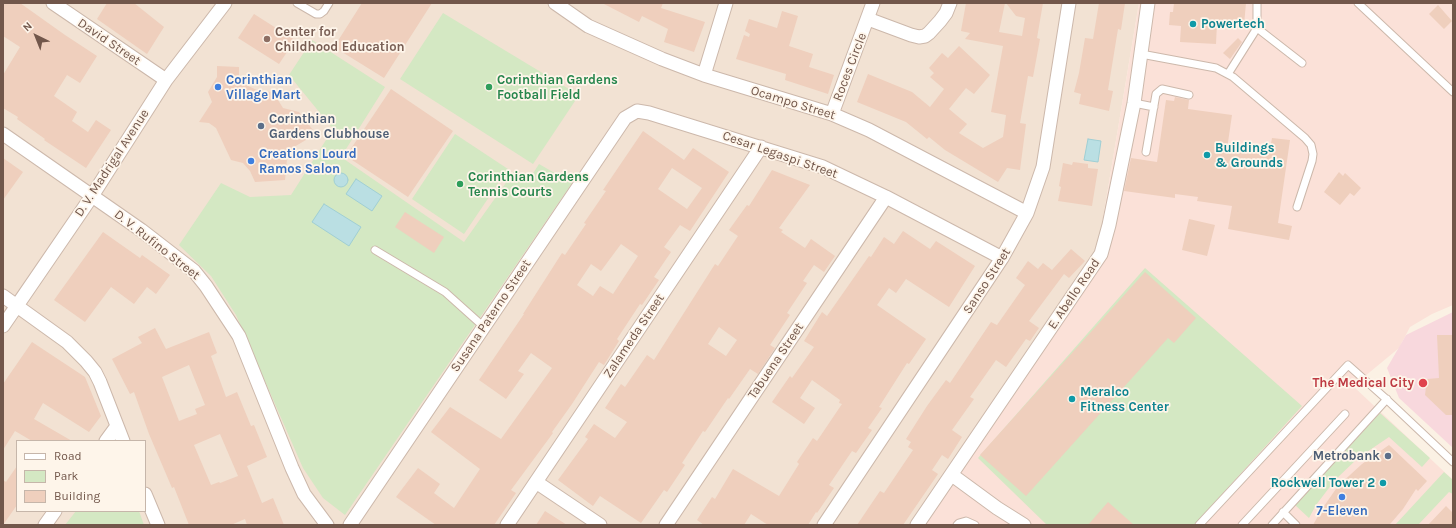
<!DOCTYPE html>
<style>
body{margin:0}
#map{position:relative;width:1456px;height:528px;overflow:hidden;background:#fbf1e4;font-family:Karla,sans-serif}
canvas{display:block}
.frame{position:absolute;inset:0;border:4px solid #72574b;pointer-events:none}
.legend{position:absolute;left:16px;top:440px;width:130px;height:72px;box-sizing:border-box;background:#fef5ea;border:1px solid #c6b6aa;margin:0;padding:5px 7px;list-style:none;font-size:12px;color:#72574b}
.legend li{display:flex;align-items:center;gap:8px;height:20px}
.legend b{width:20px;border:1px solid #c6b6aa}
.north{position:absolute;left:16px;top:16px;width:40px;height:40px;-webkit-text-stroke:3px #fef5ea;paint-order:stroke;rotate:317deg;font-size:11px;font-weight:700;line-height:16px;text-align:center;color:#72574b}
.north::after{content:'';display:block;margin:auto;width:14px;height:18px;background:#72574b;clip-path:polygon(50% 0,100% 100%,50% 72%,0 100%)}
</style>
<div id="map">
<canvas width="1456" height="528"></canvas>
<div class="frame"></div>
<ul class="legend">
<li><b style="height:5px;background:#fff"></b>Road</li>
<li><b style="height:11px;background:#d4e8c3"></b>Park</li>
<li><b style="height:11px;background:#efcfbd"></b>Building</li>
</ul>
<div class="north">N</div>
</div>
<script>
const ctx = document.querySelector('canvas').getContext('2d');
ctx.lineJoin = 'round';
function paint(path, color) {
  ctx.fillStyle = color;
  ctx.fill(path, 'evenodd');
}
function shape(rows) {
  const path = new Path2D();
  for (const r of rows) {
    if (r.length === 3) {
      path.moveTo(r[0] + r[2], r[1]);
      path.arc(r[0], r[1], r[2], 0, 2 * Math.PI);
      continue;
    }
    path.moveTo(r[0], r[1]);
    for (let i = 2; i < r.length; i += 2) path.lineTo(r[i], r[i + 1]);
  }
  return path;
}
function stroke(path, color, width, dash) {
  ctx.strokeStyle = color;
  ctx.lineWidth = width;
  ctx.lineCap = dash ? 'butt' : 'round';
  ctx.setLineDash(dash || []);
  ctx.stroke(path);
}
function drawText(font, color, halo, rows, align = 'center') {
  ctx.font = font + ' Karla,sans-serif';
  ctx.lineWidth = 3.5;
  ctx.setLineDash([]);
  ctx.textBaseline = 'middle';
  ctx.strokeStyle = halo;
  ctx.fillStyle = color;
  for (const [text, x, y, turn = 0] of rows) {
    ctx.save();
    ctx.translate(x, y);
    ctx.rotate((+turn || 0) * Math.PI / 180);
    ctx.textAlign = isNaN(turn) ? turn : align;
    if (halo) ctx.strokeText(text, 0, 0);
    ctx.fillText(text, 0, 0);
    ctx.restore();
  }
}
paint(shape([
 [3,3,1139,3,1097,254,913,525,3,525],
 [17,441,145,441,145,511,17,511]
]), '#f2e2d3');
paint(shape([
 [1139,3,1453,3,1453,305,1432,314,1410,327,1399,348,1353,386,1453,480,1453,525,913,525,1097,254]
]), '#fbe1d8');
paint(shape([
 [1453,312,1453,448,1399,398,1387,368,1406,335]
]), '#f8d8dd');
paint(shape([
 [443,13,579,95,533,164,400,79],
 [312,40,385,87,341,157,464,242,515,170,530,178,539,164,572,183,345,515,323,498,303,468,236,315,211,276,179,245,221,183,250,197,291,195,333,129,289,75],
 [455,134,508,169,464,234,412,199],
 [1145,268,1302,406,1194,525,1047,525,978,458],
 [1380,413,1430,458,1422,467,1389,437,1358,458,1335,480,1316,505,1309,518,1295,505],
 [1444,472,1453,480,1453,494,1449,492,1418,525,1395,525],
 [76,511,139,511,144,525,65,525]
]), '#d4e8c3');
const water = shape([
 [1088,139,1101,141,1098,162,1084,160,1088,139],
 [341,180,7],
 [356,179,382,196,372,211,346,194,356,179],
 [324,204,361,227,349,246,312,222,324,204]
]);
paint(water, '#badfe3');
stroke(water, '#a0cfd4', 1);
paint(shape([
 [3,3,20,3,65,35,97,56,80,83,67,75,54,96,77,112,72,121,88,132,96,120,111,130,86,168,44,140,45,139,17,119,18,117,3,108,3,75,20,47,3,36],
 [107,3,134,3,164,27,147,54,97,19],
 [362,3,432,3,384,78,334,47],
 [602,3,663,3,661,8,705,22,694,52,664,42,668,29,642,16,639,22],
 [966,3,1005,3,999,32,1022,36,1025,18,1016,16,1006,3,1043,3,1037,38,1040,39,1033,77,1028,76,1020,123,1026,124,1020,170,1007,168,998,182,945,150,929,137,927,139,906,122,857,102,868,74,912,92,930,107,944,89,930,77,934,73,929,68,942,53,948,58,959,46,990,75,974,94,966,88,949,109,967,124,959,133,983,148,1003,137,1006,115,991,112,1003,46,965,39,970,33,961,31],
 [1099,3,1125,3,1121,30,1118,29,1108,90,1113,91,1109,111,1079,104,1081,94,1074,92,1079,73,1085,38,1093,39],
 [1174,3,1246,3,1244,25,1217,23,1216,44,1180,42,1181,26,1169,25,1170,12,1173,12],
 [1438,5,1452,21,1444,29,1429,14],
 [782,11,798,16,789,46,813,54,809,67,834,75,828,94,785,80,786,74,736,59,744,35,749,37,750,34,745,31,749,19,777,28],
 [254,14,295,40,279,64,238,38],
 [1238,38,1242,42,1230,59,1223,53],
 [217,66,239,67,239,76,246,85,259,91,273,92,283,108,299,112,316,134,294,147,287,159,285,180,255,182,250,171,243,163,231,160,216,128,209,123,199,122,212,102,208,92,217,77],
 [391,89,453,131,408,197,346,156],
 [1175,97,1189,100,1188,109,1232,115,1227,149,1269,155,1272,138,1290,140,1278,223,1292,226,1289,240,1228,229,1232,206,1197,201,1198,197,1175,194,1175,198,1124,191,1131,158,1157,162,1166,100,1174,101],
 [643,131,684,160,693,148,729,172,690,231,680,225,664,247,671,252,654,277,659,280,642,305,640,304,617,339,619,341,604,365,599,362,572,404,552,432,553,433,511,490,516,493,494,525,436,525,396,497,418,468,440,484,434,493,454,508,480,469,431,432,450,407,501,439,552,368,531,353,518,371,524,374,506,399,479,380,524,314,523,314,562,253,565,255,586,224,584,223,606,191,603,190],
 [672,168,702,188,687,209,658,189],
 [621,244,638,256,613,294,600,286,593,296,577,285,591,264,601,271],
 [3,158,23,172,3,200],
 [1073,162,1088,164,1088,168,1098,169,1092,206,1058,201,1061,187,1059,186,1063,163,1072,165],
 [772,170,810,185,779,228,783,230,781,232,805,248,811,239,835,256,824,272,814,265,803,281,807,283,787,313,790,315,770,345,775,348,758,374,750,369,729,399,728,398,705,432,703,431,682,463,685,465,667,492,664,490,641,523,600,496,593,506,558,480,588,439,585,437,594,424,615,438,627,422,605,408,621,384,625,387,647,355,654,360,715,264,718,266,738,236,729,230,747,205,749,206],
 [719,327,737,340,726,356,708,344],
 [1339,172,1343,176,1345,173,1361,188,1354,196,1350,193,1340,205,1324,192],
 [405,212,444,237,434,253,395,227],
 [1189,219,1215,225,1207,256,1182,250],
 [903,231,930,249,936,241,975,266,949,307,906,279,896,293,889,288,877,305,926,339,909,364,907,363,879,407,882,408,868,428,872,430,856,453,852,451,829,485,834,488,817,513,816,512,808,525,768,525,751,514,744,525,704,525,697,520,712,497,715,499,733,469,779,496,799,464,797,462,813,438,817,441,842,404,839,403,840,400,812,380,800,398,815,408,804,424,772,402,790,376,792,378,814,347,804,341,822,312,827,316,869,256,871,257,884,237,894,244],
 [103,232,140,258,142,255,170,275,156,294,147,287,134,304,111,287,85,322,54,300],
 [1071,249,1085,261,1069,278,1064,274,1029,321,1039,328,1030,341,1026,339,1006,367,996,360,970,397,974,399,952,430,962,437,948,459,942,455,932,470,938,474,903,525,857,525,880,491,884,493,913,450,908,447,911,442,906,439,927,406,946,380,950,383,991,322,997,325,1025,285,1016,278,1028,261,1038,269,1043,263,1052,270],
 [1145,272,1196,318,1174,343,1168,338,1026,496,980,455],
 [155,328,166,349,209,332,217,353,211,356,226,397,237,392,251,426,254,425,267,457,247,466,262,503,273,498,284,525,247,525,245,519,231,525,189,525,174,487,172,488,149,434,134,392,130,394,112,359,142,343,138,337],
 [189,365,205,405,195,409,197,414,179,421,162,377],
 [220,434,238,476,220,483,219,482,211,485,194,445],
 [1437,335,1453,335,1453,415,1446,415,1425,395,1427,379,1439,378],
 [32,342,85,377,101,416,89,432,43,403,34,419,72,441,32,441,15,431,3,450,3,384],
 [1389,445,1427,481,1418,491,1416,489,1403,509,1391,523,1389,525,1313,525,1322,509,1338,486,1362,464],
 [17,466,17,505,3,525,3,480,6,482],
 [1108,502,1134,525,1088,525],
 [1446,506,1453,513,1453,525,1428,525],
 [545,511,567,525,536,525]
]), '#efcfbd');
const lane = shape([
 [297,3,316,14,320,14,324,11,329,3],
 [1358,3,1453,92],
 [1257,28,1302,63],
 [1141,54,1216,68,1233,77,1305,138,1311,145,1313,154,1312,161,1297,207],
 [1228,74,1257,28,1257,3],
 [1134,103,1154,107],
 [1146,152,1156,94,1162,89,1189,95],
 [375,250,445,292,484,327],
 [1283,512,1296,525],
 [957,525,959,523,966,521,975,525],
 [1199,525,1348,365,1384,397,1453,462],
 [1242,525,1345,414],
 [1272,525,1387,399]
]);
const street = shape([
 [53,3,166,80],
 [555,3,588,26,662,59,704,75,832,114,869,130,1027,213],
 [868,19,911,35,919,37,925,36,929,33,940,21,946,13,950,3],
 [704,75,726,3],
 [832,114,873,3],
 [3,134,141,230,194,271,206,286,239,336,292,468,304,494,327,525],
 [3,296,67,342,86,361,95,372,100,382,123,441],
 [3,326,92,196,166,80,225,3],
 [106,441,117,426],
 [952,475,997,508,1024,525],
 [536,482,600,525],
 [145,494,158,525],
 [45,525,55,511],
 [350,525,625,118,637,111,649,113,823,167,886,197,1002,258],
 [507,525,761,147],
 [666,525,886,197],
 [824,525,1002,258,1027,213,1043,167,1069,3],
 [917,525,1101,254,1109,225,1134,103,1148,3]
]);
stroke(lane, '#ccb8ab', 9);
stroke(street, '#ccb8ab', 15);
stroke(lane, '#fff', 7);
stroke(street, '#fff', 13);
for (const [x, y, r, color] of [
 [1193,24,4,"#0f9aa8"],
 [267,39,4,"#8d6e63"],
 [218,87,4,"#3f7fe0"],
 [489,87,4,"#2e9e5b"],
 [261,126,4,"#5c6f8a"],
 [1207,155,4,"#0f9aa8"],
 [251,161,4,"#3f7fe0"],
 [460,184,4,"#2e9e5b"],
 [1423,383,5,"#e0444e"],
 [1072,399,4,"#0f9aa8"],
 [1388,456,4,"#5c6f8a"],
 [1383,483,4,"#0f9aa8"],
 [1342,497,4,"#3f7fe0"]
]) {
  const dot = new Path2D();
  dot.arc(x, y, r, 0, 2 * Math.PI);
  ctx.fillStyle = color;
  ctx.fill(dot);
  stroke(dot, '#fef5ea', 1.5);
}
drawText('bold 13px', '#0d838f', '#fef5ea', [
 ["Powertech",1201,24],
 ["Buildings",1215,148],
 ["& Grounds",1215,163],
 ["Meralco",1080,392],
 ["Fitness Center",1080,407],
 ["Rockwell Tower 2",1375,483,"right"]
], 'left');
drawText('bold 13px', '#785e54', '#fef5ea', [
 ["Center for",275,32],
 ["Childhood Education",275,47]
], 'left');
drawText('13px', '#72574b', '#fef5ea', [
 ["David Street",109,42,34],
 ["Roces Circle",850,67,-69],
 ["Ocampo Street",793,103,17],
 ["Cesar Legaspi Street",780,155,19],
 ["D. V. Madrigal Avenue",112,163,-57],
 ["D. V. Rufino Street",157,245,38],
 ["Sanso Street",987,281,-57],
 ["E. Abello Road",1074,294,-56],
 ["Susana Paterno Street",491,316,-56],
 ["Zalameda Street",634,336,-56],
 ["Tabuena Street",776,361,-56]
]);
drawText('bold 13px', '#366cbe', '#fef5ea', [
 ["Corinthian",226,80],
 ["Village Mart",226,95],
 ["Creations Lourd",259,154],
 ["Ramos Salon",259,169],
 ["7-Eleven",1342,511,"center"]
], 'left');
drawText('bold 13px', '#27864d', '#fef5ea', [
 ["Corinthian Gardens",497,80],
 ["Football Field",497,95],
 ["Corinthian Gardens",468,177],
 ["Tennis Courts",468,192]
], 'left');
drawText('bold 13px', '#4e5e75', '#fef5ea', [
 ["Corinthian",269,119],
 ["Gardens Clubhouse",269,134],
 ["Metrobank",1380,456,"right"]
], 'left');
drawText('bold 13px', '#be3a42', '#fef5ea', [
 ["The Medical City",1414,383]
], 'right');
</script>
